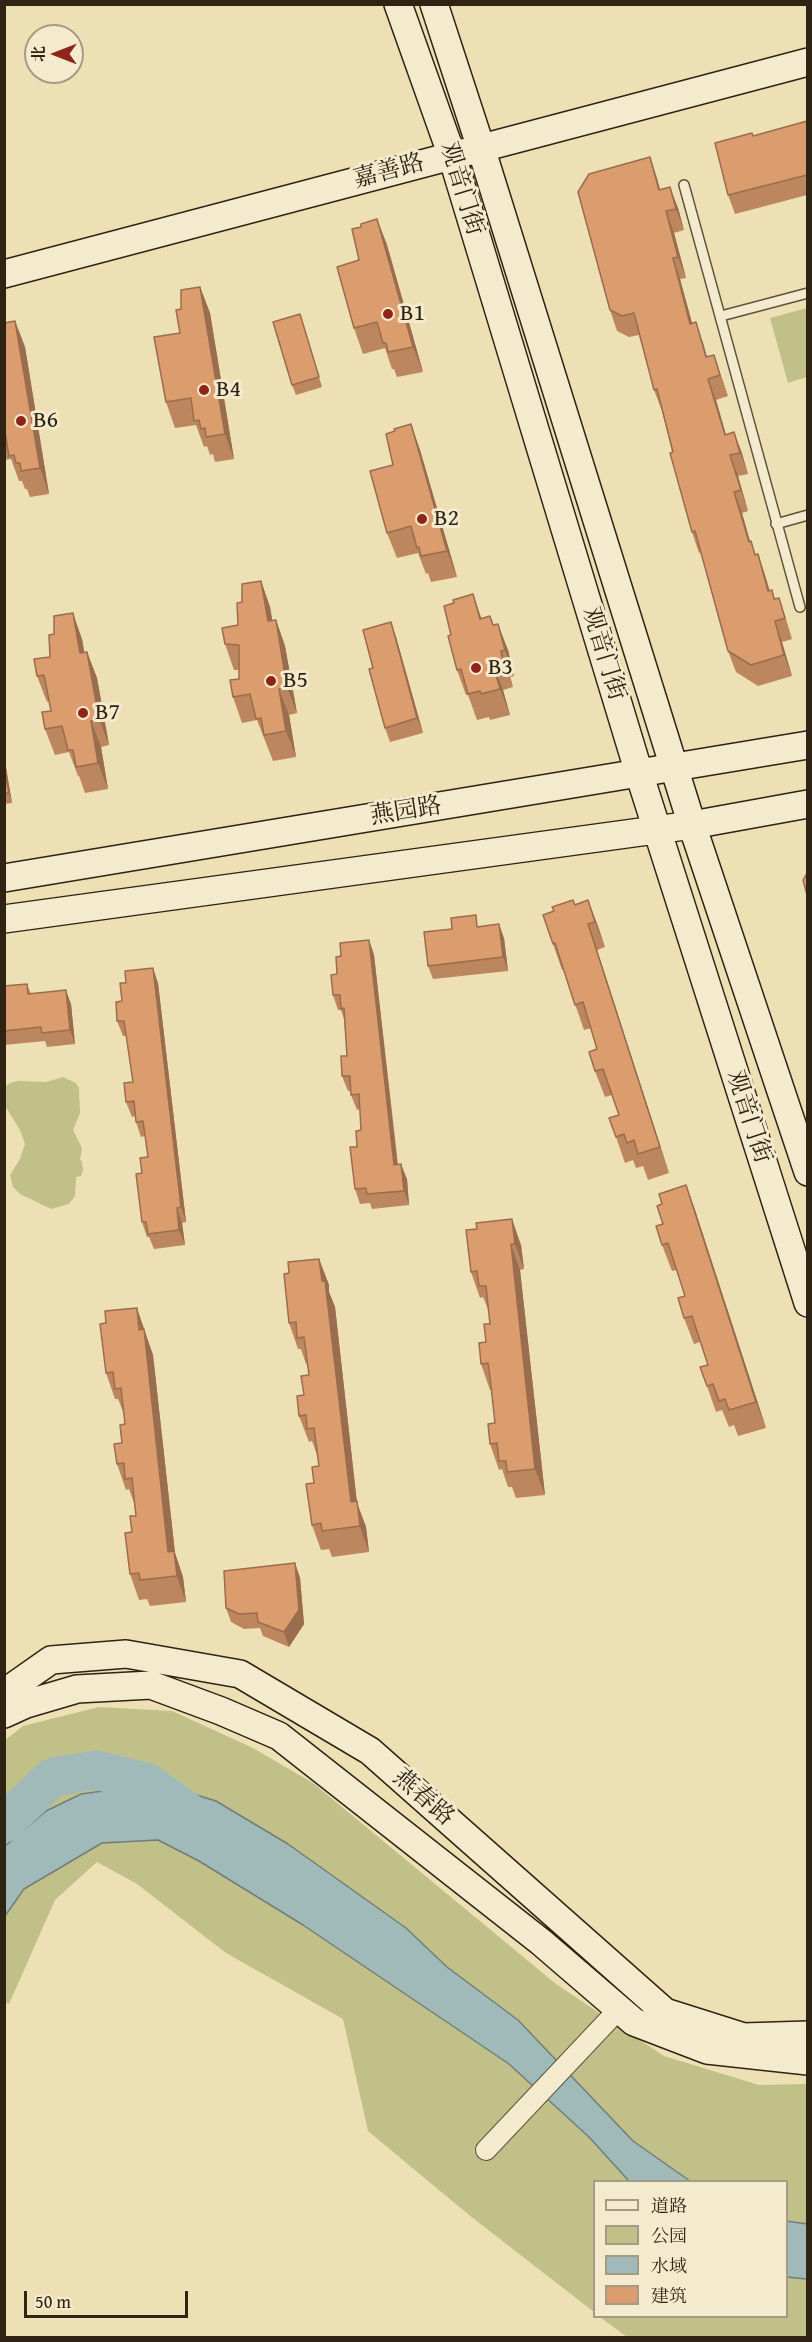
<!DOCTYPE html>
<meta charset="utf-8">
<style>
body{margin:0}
#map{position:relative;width:812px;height:2342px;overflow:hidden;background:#eee0b5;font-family:"Gentium Book Plus","Noto Serif SC",serif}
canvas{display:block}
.frame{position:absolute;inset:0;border:6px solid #2f2313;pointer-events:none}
.legend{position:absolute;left:593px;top:2180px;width:195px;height:138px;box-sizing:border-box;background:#f4ebcf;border:2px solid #a59b84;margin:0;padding:8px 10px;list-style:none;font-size:18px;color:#2f2313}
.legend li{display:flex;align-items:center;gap:12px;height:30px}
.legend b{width:30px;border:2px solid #a59b84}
.north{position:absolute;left:24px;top:24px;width:60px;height:60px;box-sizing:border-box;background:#f4ebcf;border:2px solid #a59b84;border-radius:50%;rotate:270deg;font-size:16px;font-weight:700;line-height:24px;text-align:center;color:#2f2313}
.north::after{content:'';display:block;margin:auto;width:21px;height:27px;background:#8f2418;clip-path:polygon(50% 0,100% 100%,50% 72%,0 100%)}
.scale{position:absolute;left:24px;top:2291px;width:164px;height:27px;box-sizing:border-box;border:3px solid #2f2313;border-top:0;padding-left:8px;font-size:18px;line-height:21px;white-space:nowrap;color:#2f2313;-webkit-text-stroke:4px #f4ebcf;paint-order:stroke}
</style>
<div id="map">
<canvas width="812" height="2342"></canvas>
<div class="frame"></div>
<ul class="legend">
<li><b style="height:8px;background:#f4ebcf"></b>道路</li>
<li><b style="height:16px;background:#c0c088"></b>公园</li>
<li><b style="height:16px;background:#9fbab9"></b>水域</li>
<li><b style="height:16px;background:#db9c6e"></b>建筑</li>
</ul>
<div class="north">北</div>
<div class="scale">50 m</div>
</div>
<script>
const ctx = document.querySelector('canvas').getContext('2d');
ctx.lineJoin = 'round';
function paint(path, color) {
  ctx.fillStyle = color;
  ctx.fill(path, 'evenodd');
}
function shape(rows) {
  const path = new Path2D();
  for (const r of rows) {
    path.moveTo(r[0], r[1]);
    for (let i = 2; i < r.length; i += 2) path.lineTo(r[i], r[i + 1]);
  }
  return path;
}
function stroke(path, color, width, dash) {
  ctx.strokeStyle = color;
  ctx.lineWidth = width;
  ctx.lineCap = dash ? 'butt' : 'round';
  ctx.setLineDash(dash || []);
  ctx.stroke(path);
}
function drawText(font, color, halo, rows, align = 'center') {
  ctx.font = font + ' "Gentium Book Plus","Noto Serif SC",serif';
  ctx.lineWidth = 6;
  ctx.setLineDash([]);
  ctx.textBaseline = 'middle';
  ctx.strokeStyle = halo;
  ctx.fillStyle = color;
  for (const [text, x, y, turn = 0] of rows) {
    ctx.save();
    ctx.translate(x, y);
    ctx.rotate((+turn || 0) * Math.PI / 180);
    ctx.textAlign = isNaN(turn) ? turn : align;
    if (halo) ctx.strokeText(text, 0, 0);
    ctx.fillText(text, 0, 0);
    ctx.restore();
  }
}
paint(shape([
 [807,308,807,377,788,383,770,318],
 [63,1077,76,1083,79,1088,80,1113,73,1130,82,1148,80,1160,82,1161,83,1171,81,1176,76,1177,75,1196,69,1204,51,1209,20,1194,13,1187,10,1175,20,1159,25,1144,20,1130,5,1106,5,1087,10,1083,18,1081,46,1082],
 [99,1707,172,1711,251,1747,313,1783,556,1984,664,2056,759,2085,807,2084,807,2337,627,2337,600,2317,786,2316,786,2182,594,2182,594,2312,469,2215,368,2131,343,2019,226,1953,137,1884,97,1862,55,1900,9,2004,5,2002,4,1741,23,1726]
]), '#c0c088');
const water = shape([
 [167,1786,216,1801,288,1844,406,1928,447,1967,518,2020,633,2141,690,2181,629,2181,589,2137,509,2064,303,1925,199,1861,158,1840,102,1843,24,1889,5,1916,5,1846,46,1811,81,1794,110,1790,167,1786],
 [786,2221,807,2224,807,2279,787,2277,786,2221]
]);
paint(water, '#9fbab9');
stroke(water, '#727e77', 1.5);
stroke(shape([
 [4,1823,53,1777,96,1770,148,1783,195,1817]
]), '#9fbab9', 39);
const lane = shape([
 [684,185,800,607],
 [721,316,808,293],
 [776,524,808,515]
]);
const street = shape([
 [486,2150,619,2009]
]);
const secondary = shape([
 [398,4,452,156,639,773,808,1303],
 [434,4,481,148,692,825,808,1172],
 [4,274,808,62],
 [4,878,808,745],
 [4,919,692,825,808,804],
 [4,1693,51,1660,126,1654,240,1674,370,1751,665,2012,744,2037,808,2035],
 [4,1714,26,1704,77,1689,151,1685,221,1711,279,1736,541,1942,634,2022,707,2050,808,2061]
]);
stroke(lane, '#5f523c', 12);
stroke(street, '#5f523c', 22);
stroke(secondary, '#2f2313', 30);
stroke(lane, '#f4ebcf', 9);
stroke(street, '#f4ebcf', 20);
stroke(secondary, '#f4ebcf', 27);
paint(shape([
 [807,121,807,195,735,214,728,195,753,136],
 [650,157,660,190,678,208,684,230,674,233,686,278,680,279,692,323,703,343,707,357,721,376,728,396,716,400,726,435,734,432,748,474,738,476,748,511,742,513,750,541,756,555,758,554,765,575,770,591,772,590,775,599,779,598,786,619,792,639,782,642,792,676,758,686,736,672,728,651,701,552,699,553,692,532,662,411,654,390,639,335,629,337,617,331,610,310],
 [377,219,387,245,423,372,397,377,394,369,392,369,385,348,363,354,354,328,361,227],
 [200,287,210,313,234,459,215,462,213,454,210,455,207,446,204,447,196,425,175,428,166,402,180,333,181,309],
 [15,321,25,347,49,494,30,497,27,489,25,489,22,481,19,481,11,459,4,460,4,323],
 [303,324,322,387,296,395,292,385],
 [411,424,420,450,457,577,431,582,428,573,426,574,418,553,397,558,387,533,395,431],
 [261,581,270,607,272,620,276,620,285,646,297,713,289,715,296,757,273,761,257,720,242,723,233,697,239,679,239,670,234,670,225,644,238,625,242,602],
 [482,618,493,625,508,650,514,676,510,677,513,687,503,690,510,715,490,720,489,717,477,720,468,695,466,695,457,670,451,635],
 [391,622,396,637,423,733,390,742,385,728,373,668],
 [82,639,84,652,87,652,97,678,109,745,101,747,108,789,85,793,79,776,78,776,69,752,55,755,45,729,51,711,49,701,47,702,37,676,50,657],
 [4,756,12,803,4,804],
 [588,900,605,947,597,950,669,1173,648,1180,643,1166,636,1168,633,1160,625,1163,616,1137,619,1115,612,1095,605,1097,595,1071,597,1049,591,1028,584,1030,563,969,562,970,553,944,554,911],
 [480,926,504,938,508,971,433,979,428,966],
 [369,940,374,955,398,1164,407,1179,409,1205,372,1209,370,1203,360,1204,355,1189,357,1147,361,1130,360,1109,357,1110,351,1095,351,1091,348,1091,342,1076,347,1056,344,1019,341,1010,338,1010,333,995,341,956],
 [158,983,186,1222,182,1223,185,1245,154,1249,149,1237,147,1237,142,1222,142,1173,148,1157,145,1136,141,1137,136,1122,135,1116,132,1117,126,1102,133,1082,126,1036,123,1036,117,1021,122,1001],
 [27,984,31,994,71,1004,75,1044,47,1047,45,1041,4,1045,4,986],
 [686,1185,695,1210,766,1428,738,1436,734,1425,729,1427,722,1410,716,1412,707,1386,708,1365,700,1342,694,1344,684,1318,685,1296,677,1270,672,1271,662,1245,662,1204],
 [466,1230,521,1245,524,1269,520,1270,545,1495,516,1498,512,1487,508,1487,502,1469,499,1470,490,1444,495,1423,492,1389,490,1390,481,1364,490,1324,489,1312,483,1297,480,1298,471,1272],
 [319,1259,329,1285,329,1292,335,1307,357,1503,366,1527,369,1552,332,1557,329,1549,321,1550,312,1525,314,1483,319,1466,318,1455,317,1455,312,1441,309,1442,299,1416,309,1375,307,1364,306,1364,301,1349,298,1349,289,1323,289,1273],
 [146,1334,146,1337,153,1355,175,1553,183,1577,186,1602,150,1606,147,1599,139,1600,130,1574,132,1532,136,1516,134,1503,129,1489,126,1490,117,1464,122,1443,125,1424,124,1414,118,1399,115,1399,106,1373],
 [295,1563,300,1578,304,1624,289,1647,263,1636,260,1628,244,1629,231,1622,226,1608]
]), '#bc865f');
paint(shape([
 [650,157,657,178,666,211,659,190],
 [670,187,678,208,684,230,676,209],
 [666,211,674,233,686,278,678,257],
 [377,219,387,245,423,372,413,347],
 [673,258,680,279,698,345,690,324],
 [200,287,210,313,234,459,225,434],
 [15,321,25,347,49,494,40,468],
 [696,322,703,343,713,378,706,357],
 [714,355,721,376,728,396,720,375],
 [708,379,716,400,732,456,725,435],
 [411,424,420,450,457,577,447,551],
 [734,432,742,453,748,474,740,453],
 [730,455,738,476,748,511,741,490],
 [734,492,742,513,756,563,749,542],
 [758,554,765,575,775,612,768,591],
 [261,581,270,607,277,647,268,621],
 [473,594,482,620,480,619],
 [73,613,82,639,89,679,80,653],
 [276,620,285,646,297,713,287,688],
 [775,621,782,642,792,676,784,655],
 [391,622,396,637,423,733,417,718],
 [498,624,508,650,514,676,505,650],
 [501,651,510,677,513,687,503,661],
 [87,652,97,678,109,745,99,719],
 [493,664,503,690,510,715,500,689],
 [279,689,289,715,296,757,286,731],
 [91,721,101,747,108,789,98,763],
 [4,756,12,803,9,793,4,768],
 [588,900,598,926,605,947,595,922],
 [499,924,504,938,508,971,503,957],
 [588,924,597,950,669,1173,660,1147],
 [369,940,374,955,399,1179,394,1165],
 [153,968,158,983,186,1222,181,1207],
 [66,990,71,1004,75,1044,70,1030],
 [401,1164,407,1179,409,1205,404,1191],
 [686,1185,695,1210,766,1428,756,1402],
 [177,1208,182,1223,185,1245,179,1230],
 [512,1219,521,1245,524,1269,515,1244],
 [511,1244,520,1270,545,1495,535,1469],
 [319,1259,329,1285,329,1292,335,1307,357,1503,366,1527,369,1552,351,1502],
 [137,1308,153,1355,175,1553,183,1577,186,1602,168,1552],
 [295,1563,300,1578,304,1624,289,1647,284,1632]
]), '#996d4d');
const building = shape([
 [807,121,807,175,728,195,715,143,752,133,753,136,807,121],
 [650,157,659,190,670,187,676,209,666,211,678,257,673,258,690,324,696,322,706,357,714,355,720,375,708,379,725,435,734,432,740,453,730,455,741,490,734,492,749,542,751,541,755,555,758,554,768,591,772,590,774,599,779,598,785,618,775,621,784,655,751,665,728,651,695,531,692,532,670,453,673,452,657,389,654,390,634,313,622,316,610,310,578,192,589,174,650,157],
 [377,219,413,347,388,352,386,343,383,343,377,322,354,328,337,267,359,260,352,229,361,227,361,224,377,219],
 [200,287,225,434,206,437,205,428,201,429,199,420,194,421,191,398,166,402,154,337,180,333,176,310,181,309,181,290,200,287],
 [300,314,319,377,292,385,273,322,300,314],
 [15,321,40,468,21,471,20,463,16,463,14,455,9,456,5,432,4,432,4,323,15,321],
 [411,424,447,551,421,556,419,547,417,548,411,526,387,533,370,471,393,465,386,434,395,431,394,429,411,424],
 [261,581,268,621,276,620,287,688,279,689,286,731,264,735,261,718,256,719,250,694,233,697,230,680,239,679,239,645,225,644,222,628,238,625,237,603,242,602,242,584,261,581],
 [473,594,480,619,490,616,493,625,498,624,505,650,501,651,503,661,493,664,500,689,481,694,480,691,468,694,461,669,457,670,448,636,451,635,444,606,454,603,453,600,473,594],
 [73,613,80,653,87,652,99,719,91,721,98,763,76,767,73,750,68,750,62,726,45,729,42,712,51,711,44,675,37,676,34,659,50,657,49,635,54,634,54,616,73,613],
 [391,622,417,718,385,728,369,669,373,668,363,630,391,622],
 [4,768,9,793,4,793,4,768],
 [807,873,807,895,803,880,807,873],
 [573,900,575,905,588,900,595,922,588,924,660,1147,638,1154,634,1140,627,1143,624,1134,616,1137,609,1118,619,1115,603,1069,595,1071,589,1052,597,1049,583,1002,575,1005,555,943,553,944,543,915,554,911,552,907,573,900],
 [476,915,477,927,499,924,503,957,428,966,424,932,452,929,451,918,476,915],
 [369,940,394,1165,401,1164,404,1191,367,1194,366,1188,355,1189,350,1147,357,1147,356,1131,361,1130,359,1094,351,1095,350,1076,342,1076,341,1056,347,1056,344,1008,341,1009,340,995,333,995,331,975,337,974,336,957,341,956,340,943,369,940],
 [153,968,181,1207,177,1208,179,1230,148,1234,146,1222,142,1222,136,1174,142,1173,140,1158,148,1157,143,1121,136,1122,134,1101,126,1102,124,1083,133,1082,124,1021,117,1021,116,1002,122,1001,120,983,126,983,125,971,153,968],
 [27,984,28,994,66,990,70,1030,42,1033,41,1027,4,1031,4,986,27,984],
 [686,1185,756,1402,729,1410,725,1399,719,1401,713,1384,707,1386,700,1367,708,1365,692,1316,684,1318,678,1298,685,1296,668,1243,662,1245,656,1226,663,1224,657,1206,662,1204,659,1194,686,1185],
 [512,1219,515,1244,511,1244,535,1469,507,1472,506,1461,499,1461,497,1443,490,1444,488,1424,495,1423,490,1377,488,1363,481,1364,479,1343,486,1342,484,1324,490,1324,486,1286,479,1286,477,1271,471,1272,466,1230,477,1229,476,1223,512,1219],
 [319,1259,322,1281,325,1281,351,1502,357,1501,360,1526,322,1531,321,1523,312,1525,306,1484,314,1483,312,1467,319,1466,314,1428,307,1429,306,1415,299,1416,297,1396,304,1395,301,1376,309,1375,304,1337,297,1338,296,1322,289,1323,284,1274,289,1273,288,1262,319,1259],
 [137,1308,139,1330,144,1329,168,1552,174,1551,177,1576,140,1580,139,1573,130,1574,125,1533,132,1532,130,1516,136,1516,132,1478,125,1479,124,1463,117,1464,114,1444,122,1443,120,1425,125,1424,121,1388,115,1389,113,1372,106,1373,100,1324,106,1323,105,1311,137,1308],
 [295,1563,299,1610,284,1632,258,1622,257,1613,239,1614,226,1608,224,1571,295,1563]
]);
paint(building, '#db9c6e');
stroke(building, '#996d4d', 1.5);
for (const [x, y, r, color] of [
 [388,314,6,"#8f2418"],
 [204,390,6,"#8f2418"],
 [21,421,6,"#8f2418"],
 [422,519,6,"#8f2418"],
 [476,668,6,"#8f2418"],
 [271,681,6,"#8f2418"],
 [83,713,6,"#8f2418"]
]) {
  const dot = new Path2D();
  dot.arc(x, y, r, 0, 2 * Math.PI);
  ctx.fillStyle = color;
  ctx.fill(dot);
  stroke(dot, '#f4ebcf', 2);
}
drawText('24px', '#2f2313', '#f4ebcf', [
 ["嘉善路",389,172,-15],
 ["观音门街",461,189,73],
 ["观音门街",603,654,73],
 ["燕园路",406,812,-9],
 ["观音门街",748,1117,72],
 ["燕春路",423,1798,41]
]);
drawText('24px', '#2f2313', '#f4ebcf', [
 ["B1",400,314],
 ["B4",216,390],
 ["B6",33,421],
 ["B2",434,519],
 ["B3",488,668],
 ["B5",283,681],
 ["B7",95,713]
], 'left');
</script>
